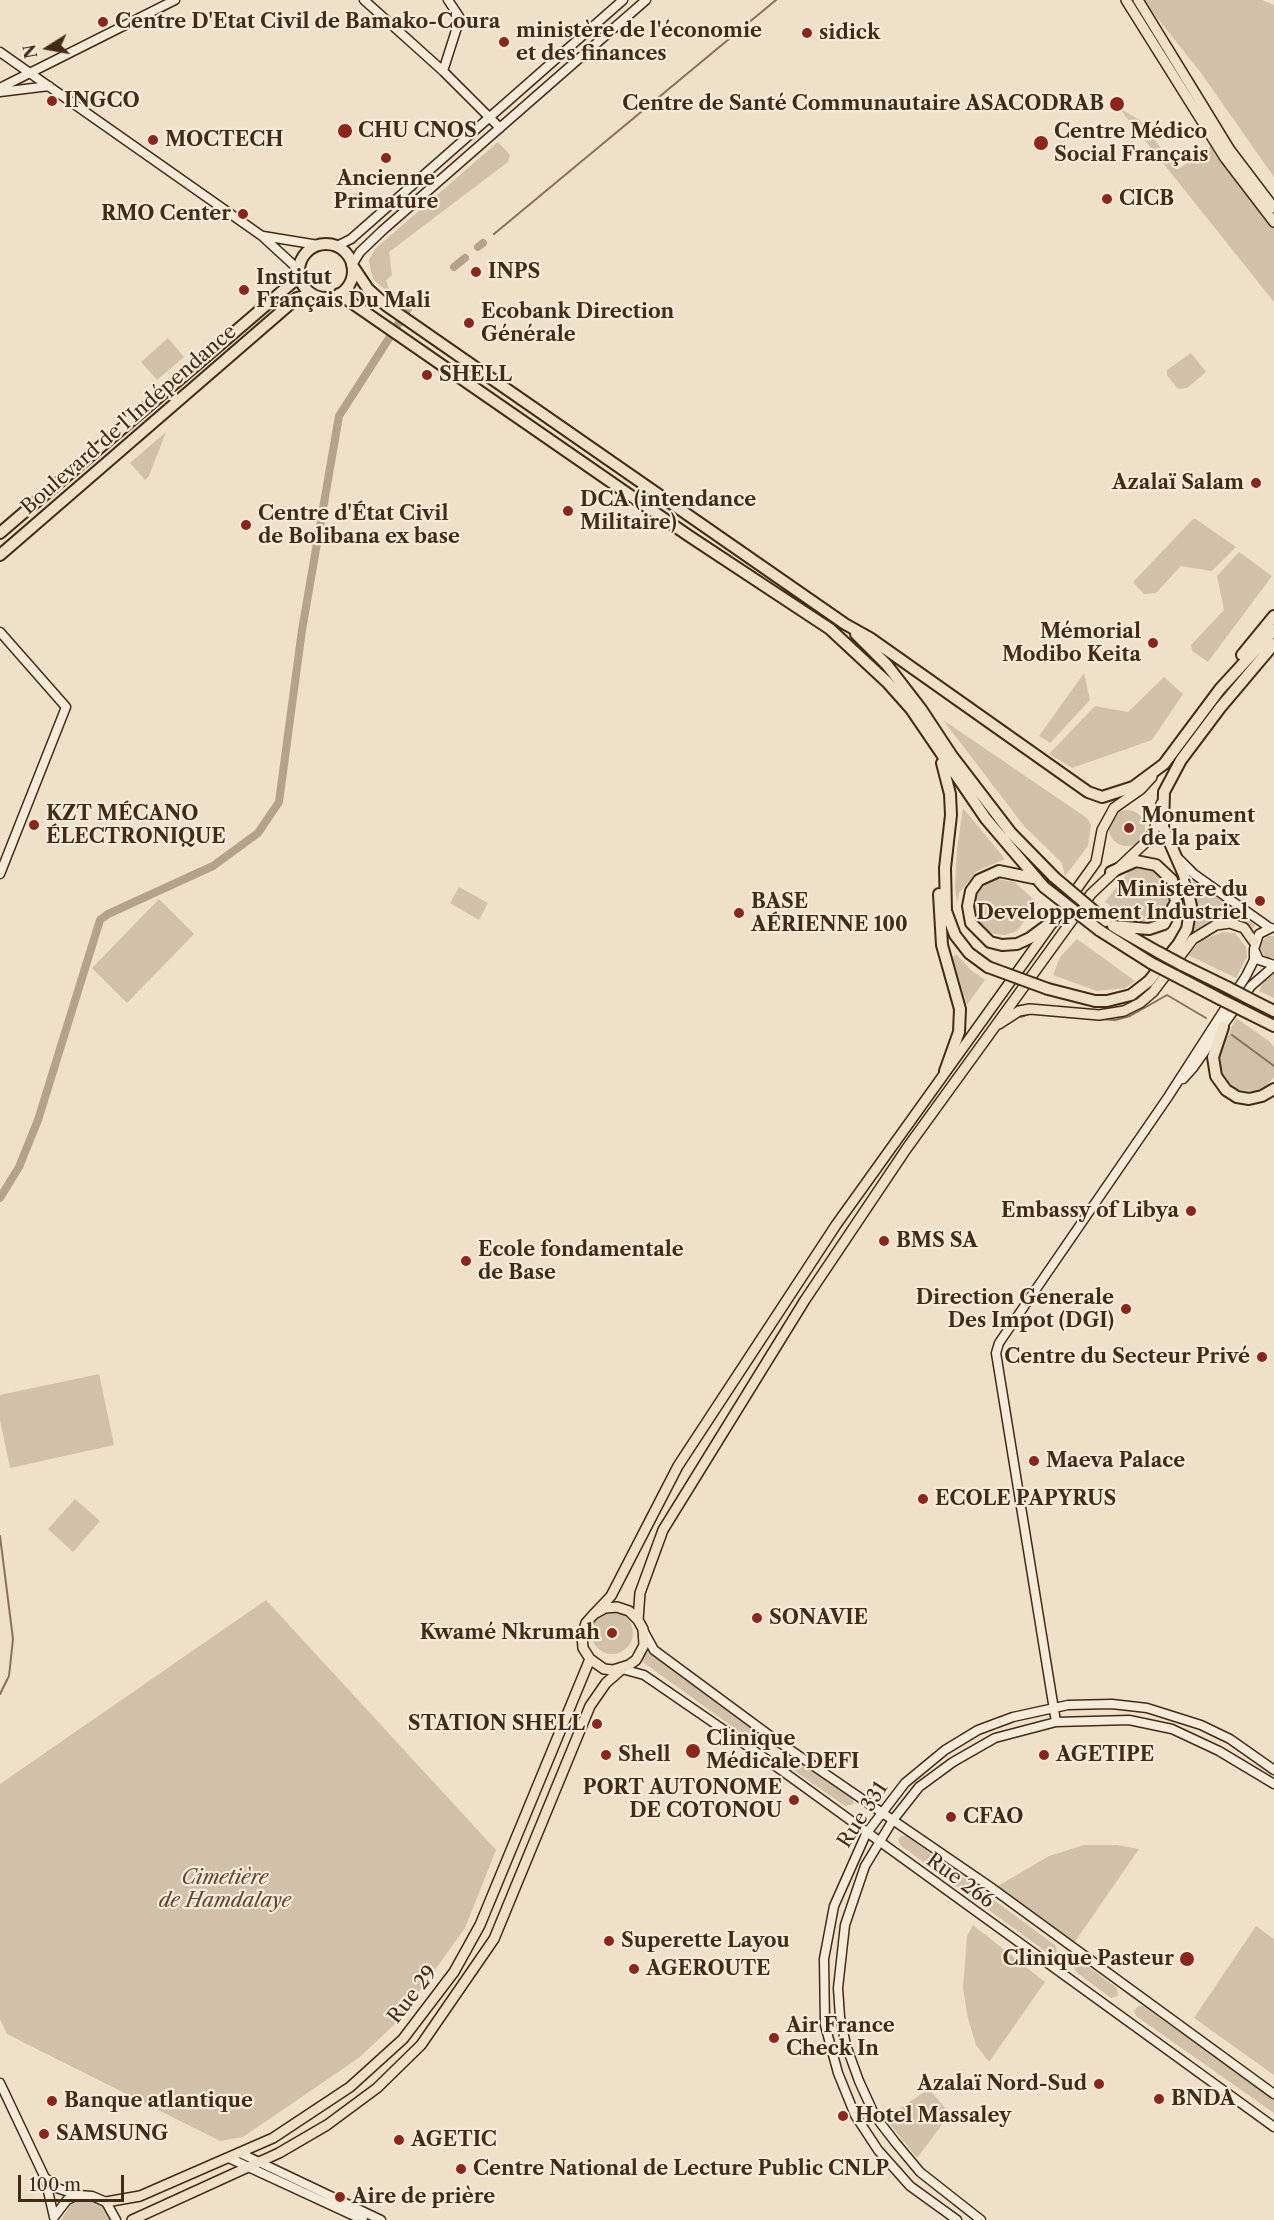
<!DOCTYPE html>
<meta charset="utf-8">
<style>
body{margin:0}
#map{position:relative;width:1274px;height:2220px;overflow:hidden;background:#efe0c8;font-family:"Libre Caslon Text",serif}
canvas{display:block}
.north{position:absolute;left:18px;top:18px;width:60px;height:60px;-webkit-text-stroke:4px #f5ebdb;paint-order:stroke;rotate:259deg;font-size:16px;font-weight:700;line-height:24px;text-align:center;color:#432b14}
.north::after{content:'';display:block;margin:auto;width:21px;height:27px;background:#432b14;clip-path:polygon(50% 0,100% 100%,50% 72%,0 100%)}
.scale{position:absolute;left:18px;top:2175px;width:106px;height:27px;box-sizing:border-box;border:3px solid #432b14;border-top:0;padding-left:8px;font-size:18px;line-height:21px;white-space:nowrap;color:#432b14;-webkit-text-stroke:4px #f5ebdb;paint-order:stroke}
</style>
<div id="map">
<canvas width="1274" height="2220"></canvas>
<div class="north">N</div>
<div class="scale">100 m</div>
</div>
<script>
const ctx = document.querySelector('canvas').getContext('2d');
ctx.lineJoin = 'round';
function paint(path, color) {
  ctx.fillStyle = color;
  ctx.fill(path, 'evenodd');
}
function shape(rows) {
  const path = new Path2D();
  for (const r of rows) {
    if (r.length === 3) {
      path.moveTo(r[0] + r[2], r[1]);
      path.arc(r[0], r[1], r[2], 0, 2 * Math.PI);
      continue;
    }
    path.moveTo(r[0], r[1]);
    for (let i = 2; i < r.length; i += 2) path.lineTo(r[i], r[i + 1]);
  }
  return path;
}
function stroke(path, color, width, dash) {
  ctx.strokeStyle = color;
  ctx.lineWidth = width;
  ctx.lineCap = dash ? 'butt' : 'round';
  ctx.setLineDash(dash || []);
  ctx.stroke(path);
}
function drawText(font, color, halo, rows, align = 'center') {
  ctx.font = font + ' "Libre Caslon Text",serif';
  ctx.lineWidth = 4.5;
  ctx.setLineDash([]);
  ctx.textBaseline = 'middle';
  ctx.strokeStyle = halo;
  ctx.fillStyle = color;
  for (const [text, x, y, turn = 0] of rows) {
    ctx.save();
    ctx.translate(x, y);
    ctx.rotate((+turn || 0) * Math.PI / 180);
    ctx.textAlign = isNaN(turn) ? turn : align;
    if (halo) ctx.strokeText(text, 0, 0);
    ctx.fillText(text, 0, 0);
    ctx.restore();
  }
}
paint(shape([
 [1143,0,1262,0,1274,5,1274,177,1201,73],
 [1119,108,1141,121,1177,170,1213,145,1274,224,1274,302],
 [498,142,510,155,508,162,389,252,392,275,386,280,391,295,374,280,371,272,369,260,375,249],
 [168,338,184,357,157,380,141,362],
 [1191,353,1206,372,1187,388,1178,389,1167,375,1167,370],
 [166,432,149,476,145,480,130,463],
 [1194,518,1236,547,1212,571,1181,566,1156,593,1144,594,1133,582],
 [1239,552,1272,576,1208,662,1192,651,1191,645,1224,610,1217,576],
 [1084,673,1090,700,1050,743,1039,736],
 [1164,677,1183,694,1152,740,1072,768,1049,754,1095,706,1128,712],
 [943,720,1087,818,1091,825,1088,846,1065,876,1062,863,1024,826],
 [963,808,1005,859,977,871,959,893,957,904,955,888,957,849],
 [1127,828,18],
 [1136,866,1153,868,1168,883,1168,904,1162,914,1147,921,1131,920,1105,902,1131,868],
 [1190,878,1255,925,1252,930,1238,921,1217,920,1195,930,1181,945,1193,890],
 [998,879,1014,882,1038,903,1017,931,1005,935,994,934,984,929,977,921,974,911,975,900,979,890,988,883],
 [459,887,488,903,479,920,450,903],
 [159,899,194,934,127,1003,92,968],
 [1223,932,1235,933,1246,947,1247,957,1236,978,1188,955,1202,940],
 [1268,936,1274,936,1274,958,1267,958,1260,950,1260,943],
 [1077,939,1135,981,1125,988,1097,991,1053,975,1060,957],
 [956,954,972,971,985,980,967,1005,953,958],
 [1274,974,1274,998,1259,991,1264,980],
 [1236,1018,1269,1041,1274,1047,1274,1077,1265,1087,1256,1091,1237,1090,1222,1078,1219,1068,1217,1059],
 [99,1374,114,1445,10,1468,0,1420,0,1395],
 [75,1499,100,1521,73,1552,48,1529],
 [266,1600,496,1850,465,1928,398,2021,360,2057,243,2137,220,2141,7,2034,0,2019,0,1784],
 [612,1633,21],
 [647,1651,750,1726,752,1734,744,1735,640,1660],
 [785,1754,790,1754,852,1797,854,1804,845,1806,783,1763,782,1758],
 [901,1836,907,1836,1055,1945,1057,1952,1049,1954,900,1845,898,1840],
 [1084,1845,1117,1845,1139,1849,1074,1943,998,1886,1049,1856],
 [973,1925,1045,1982,989,2062,976,2045,968,2019,963,1988,967,1936],
 [1256,1926,1274,1939,1274,2075,1194,2018],
 [1077,1962,1083,1963,1117,1988,1118,1996,1111,1998,1076,1972,1074,1967],
 [1138,2006,1143,2006,1274,2100,1274,2113,1136,2016,1134,2011],
 [929,2089,950,2114,917,2158,885,2118],
 [87,2199,104,2206,111,2220,61,2220,71,2204]
]), '#d2c1a9');
stroke(shape([
 [494,234,776,0],
 [1047,1015,1115,1020,1130,1016,1167,995,1206,1018],
 [1021,1017,1032,1013],
 [1232,1035,1274,1066],
 [0,1536,13,1639,9,1676,0,1694]
]), '#87725b', 2);
stroke(shape([
 [478,247,483,243],
 [454,267,465,258],
 [0,1198,19,1167,38,1120,100,920,108,914,213,866,258,833,279,802,302,630,339,416,413,301]
]), '#b5a28b', 8);
const secondary = shape([
 [364,0,443,71,500,128],
 [0,52,262,236,299,270],
 [443,71,460,18,448,0],
 [0,88,175,0],
 [0,92,49,86],
 [263,236,318,245],
 [337,246,351,239,623,0],
 [352,265,360,252,383,230,646,0],
 [0,632,66,707,0,874],
 [1180,860,1194,874,1270,928],
 [1271,928,1259,934,1254,949,1259,960,1274,965],
 [1183,1079,1193,1068,1251,986,1274,966],
 [643,1630,654,1650,773,1738,989,1886,1274,2094],
 [622,1669,644,1675,759,1754,1274,2127],
 [1056,1722,996,1353,999,1343,1168,1097,1246,976,1254,960,1254,949],
 [0,2083,45,2178,54,2217],
 [240,2153,381,2220],
 [229,2158,363,2220],
 [47,2179,57,2188,77,2195],
 [54,2217,67,2200,78,2195,92,2196,106,2202,116,2220],
 [957,2220,910,2186,878,2150,855,2115,838,2073,825,2025,824,1959,834,1906,866,1834,905,1783,945,1750,978,1730,1013,1717,1068,1705,1112,1704,1147,1708,1201,1725,1230,1739,1274,1770],
 [981,2220,920,2172,895,2142,875,2116,859,2081,846,2045,840,2017,838,1988,845,1925,865,1866,893,1820,919,1787,953,1762,995,1738,1056,1722,1129,1720,1172,1729,1219,1751,1274,1784]
]);
const primary = shape([
 [1126,0,1225,158,1274,222],
 [1138,0,1230,150,1274,208],
 [999,1024,1019,1011,1030,1009,1099,1015,1124,1011,1140,1003,1153,992,1193,939,1216,925,1230,923,1244,928,1254,942],
 [594,1614,605,1608,617,1607,629,1611,638,1620,643,1629,644,1645,636,1660,629,1665,613,1670,604,1669,590,1659,583,1648,582,1636,586,1623,594,1614,611,1596,678,1466,836,1225,1096,862,1102,830,1114,808,1141,789,1152,777],
 [638,1620,640,1593,663,1530,805,1300,907,1148,1091,894,1147,841,1154,831,1161,804],
 [106,2202,140,2196,273,2138,350,2087,403,2039,454,1972,480,1925,590,1659],
 [132,2220,279,2153,327,2125,377,2088,421,2045,494,1939,590,1706,606,1683,622,1669]
]);
const highway = shape([
 [326,271,27],
 [352,265,368,289,387,306,845,624,870,638,1088,792,1102,797,1133,787,1164,764,1220,689,1274,630],
 [339,294,689,536,830,629,887,682,911,709,986,819,1044,887],
 [0,533,300,276],
 [0,555,297,298,312,294],
 [856,634,887,665,921,709,952,756,1011,833,1054,877],
 [1242,655,1274,616],
 [942,763,950,794,951,815,945,868,946,911,955,935,969,953,988,967],
 [1111,872,1136,861,1156,865,1172,880,1176,902,1164,924,1149,929,1113,926],
 [1033,878,999,871,979,880,971,891,968,906,971,923,990,942,1002,945,1017,944,1030,938,1053,921],
 [939,894,942,945,960,1009,959,1032,945,1071],
 [1116,928,1158,952],
 [1099,930,1151,963],
 [1182,965,1227,987],
 [1176,976,1220,999],
 [1048,989,1095,1001,1107,1001,1131,995,1149,981,1179,943,1187,929,1191,906,1184,875,1163,827,1164,792,1181,760,1220,708,1274,644],
 [1250,999,1274,1011],
 [1244,1011,1274,1026],
 [1223,1027,1213,1057,1216,1076,1226,1090,1237,1097,1249,1099,1262,1096,1274,1089]
]);
stroke(secondary, '#432b14', 11);
stroke(primary, '#432b14', 12);
stroke(highway, '#432b14', 14);
stroke(secondary, '#f5ebdb', 8);
stroke(primary, '#efe0c8', 9);
stroke(highway, '#efe0c8', 10);
const highwayBridge = shape([
 [1054,877,1106,921],
 [1044,887,1099,930],
 [1158,952,1182,965],
 [1151,963,1176,976],
 [988,967,1048,989],
 [1227,987,1250,999],
 [1220,999,1244,1011]
]);
stroke(highwayBridge, '#432b14', 14, []);
stroke(highwayBridge, '#efe0c8', 10);
for (const [x, y, r, color] of [
 [103,22,6,"#8f2418"],
 [807,33,6,"#8f2418"],
 [504,42,6,"#8f2418"],
 [52,101,6,"#8f2418"],
 [1117,104,8,"#8f2418"],
 [345,131,8,"#8f2418"],
 [153,140,6,"#8f2418"],
 [1041,143,8,"#8f2418"],
 [386,158,6,"#8f2418"],
 [1107,199,6,"#8f2418"],
 [243,214,6,"#8f2418"],
 [476,272,6,"#8f2418"],
 [244,290,6,"#8f2418"],
 [469,323,6,"#8f2418"],
 [427,375,6,"#8f2418"],
 [1256,483,6,"#8f2418"],
 [568,511,6,"#8f2418"],
 [246,525,6,"#8f2418"],
 [1153,643,6,"#8f2418"],
 [34,825,6,"#8f2418"],
 [1129,828,6,"#8f2418"],
 [1260,901,6,"#8f2418"],
 [739,913,6,"#8f2418"],
 [1191,1211,6,"#8f2418"],
 [884,1241,6,"#8f2418"],
 [466,1261,6,"#8f2418"],
 [1126,1309,6,"#8f2418"],
 [1262,1357,6,"#8f2418"],
 [1034,1461,6,"#8f2418"],
 [923,1499,6,"#8f2418"],
 [757,1618,6,"#8f2418"],
 [612,1633,6,"#8f2418"],
 [597,1724,6,"#8f2418"],
 [693,1751,8,"#8f2418"],
 [606,1755,6,"#8f2418"],
 [1044,1755,6,"#8f2418"],
 [794,1800,6,"#8f2418"],
 [951,1817,6,"#8f2418"],
 [609,1941,6,"#8f2418"],
 [1187,1959,8,"#8f2418"],
 [634,1969,6,"#8f2418"],
 [774,2038,6,"#8f2418"],
 [1099,2084,6,"#8f2418"],
 [1159,2099,6,"#8f2418"],
 [52,2101,6,"#8f2418"],
 [843,2116,6,"#8f2418"],
 [44,2134,6,"#8f2418"],
 [399,2140,6,"#8f2418"],
 [461,2169,6,"#8f2418"],
 [340,2197,6,"#8f2418"]
]) {
  const dot = new Path2D();
  dot.arc(x, y, r, 0, 2 * Math.PI);
  ctx.fillStyle = color;
  ctx.fill(dot);
  stroke(dot, '#f5ebdb', 2);
}
drawText('bold 20px', '#432b14', '#f5ebdb', [
 ["Centre D'Etat Civil de Bamako-Coura",115,22],
 ["ministère de l'économie",516,31],
 ["et des finances",516,54],
 ["sidick",819,33],
 ["INGCO",64,101],
 ["Centre de Santé Communautaire ASACODRAB",1104,104,"right"],
 ["CHU CNOS",358,131],
 ["Centre Médico",1054,132],
 ["Social Français",1054,155],
 ["MOCTECH",165,140],
 ["Ancienne",386,179,"center"],
 ["Primature",386,202,"center"],
 ["CICB",1119,199],
 ["RMO Center",231,214,"right"],
 ["INPS",488,272],
 ["Institut",256,278],
 ["Français Du Mali",256,301],
 ["Ecobank Direction",481,312],
 ["Générale",481,335],
 ["SHELL",439,375],
 ["Azalaï Salam",1244,483,"right"],
 ["DCA (intendance",580,500],
 ["Militaire)",580,523],
 ["Centre d'État Civil",258,514],
 ["de Bolibana ex base",258,537],
 ["Mémorial",1141,632,"right"],
 ["Modibo Keita",1141,655,"right"],
 ["KZT MÉCANO",46,814],
 ["ÉLECTRONIQUE",46,837],
 ["Monument",1141,816],
 ["de la paix",1141,839],
 ["Ministère du",1248,890,"right"],
 ["Developpement Industriel",1248,913,"right"],
 ["BASE",751,902],
 ["AÉRIENNE 100",751,925],
 ["Embassy of Libya",1179,1211,"right"],
 ["BMS SA",896,1241],
 ["Ecole fondamentale",478,1250],
 ["de Base",478,1273],
 ["Direction Generale",1114,1298,"right"],
 ["Des Impot (DGI)",1114,1321,"right"],
 ["Centre du Secteur Privé",1250,1357,"right"],
 ["Maeva Palace",1046,1461],
 ["ECOLE PAPYRUS",935,1499],
 ["SONAVIE",769,1618],
 ["Kwamé Nkrumah",600,1633,"right"],
 ["STATION SHELL",585,1724,"right"],
 ["Clinique",706,1739],
 ["Médicale DEFI",706,1762],
 ["Shell",618,1755],
 ["AGETIPE",1056,1755],
 ["PORT AUTONOME",782,1788,"right"],
 ["DE COTONOU",782,1811,"right"],
 ["CFAO",963,1817],
 ["Superette Layou",621,1941],
 ["Clinique Pasteur",1174,1959,"right"],
 ["AGEROUTE",646,1969],
 ["Air France",786,2026],
 ["Check In",786,2049],
 ["Azalaï Nord-Sud",1087,2084,"right"],
 ["BNDA",1171,2099],
 ["Banque atlantique",64,2101],
 ["Hotel Massaley",855,2116],
 ["SAMSUNG",56,2134],
 ["AGETIC",411,2140],
 ["Centre National de Lecture Public CNLP",473,2169],
 ["Aire de prière",352,2197]
], 'left');
drawText('20px', '#432b14', '#f5ebdb', [
 ["Boulevard de l'Indépendance",129,420,-41],
 ["Rue 331",863,1815,-57],
 ["Rue 266",960,1881,36],
 ["Rue 29",413,1995,-52]
]);
drawText('italic 20px', '#604932', '#f5ebdb', [
 ["Cimetière",225,1878],
 ["de Hamdalaye",225,1901]
]);
</script>
